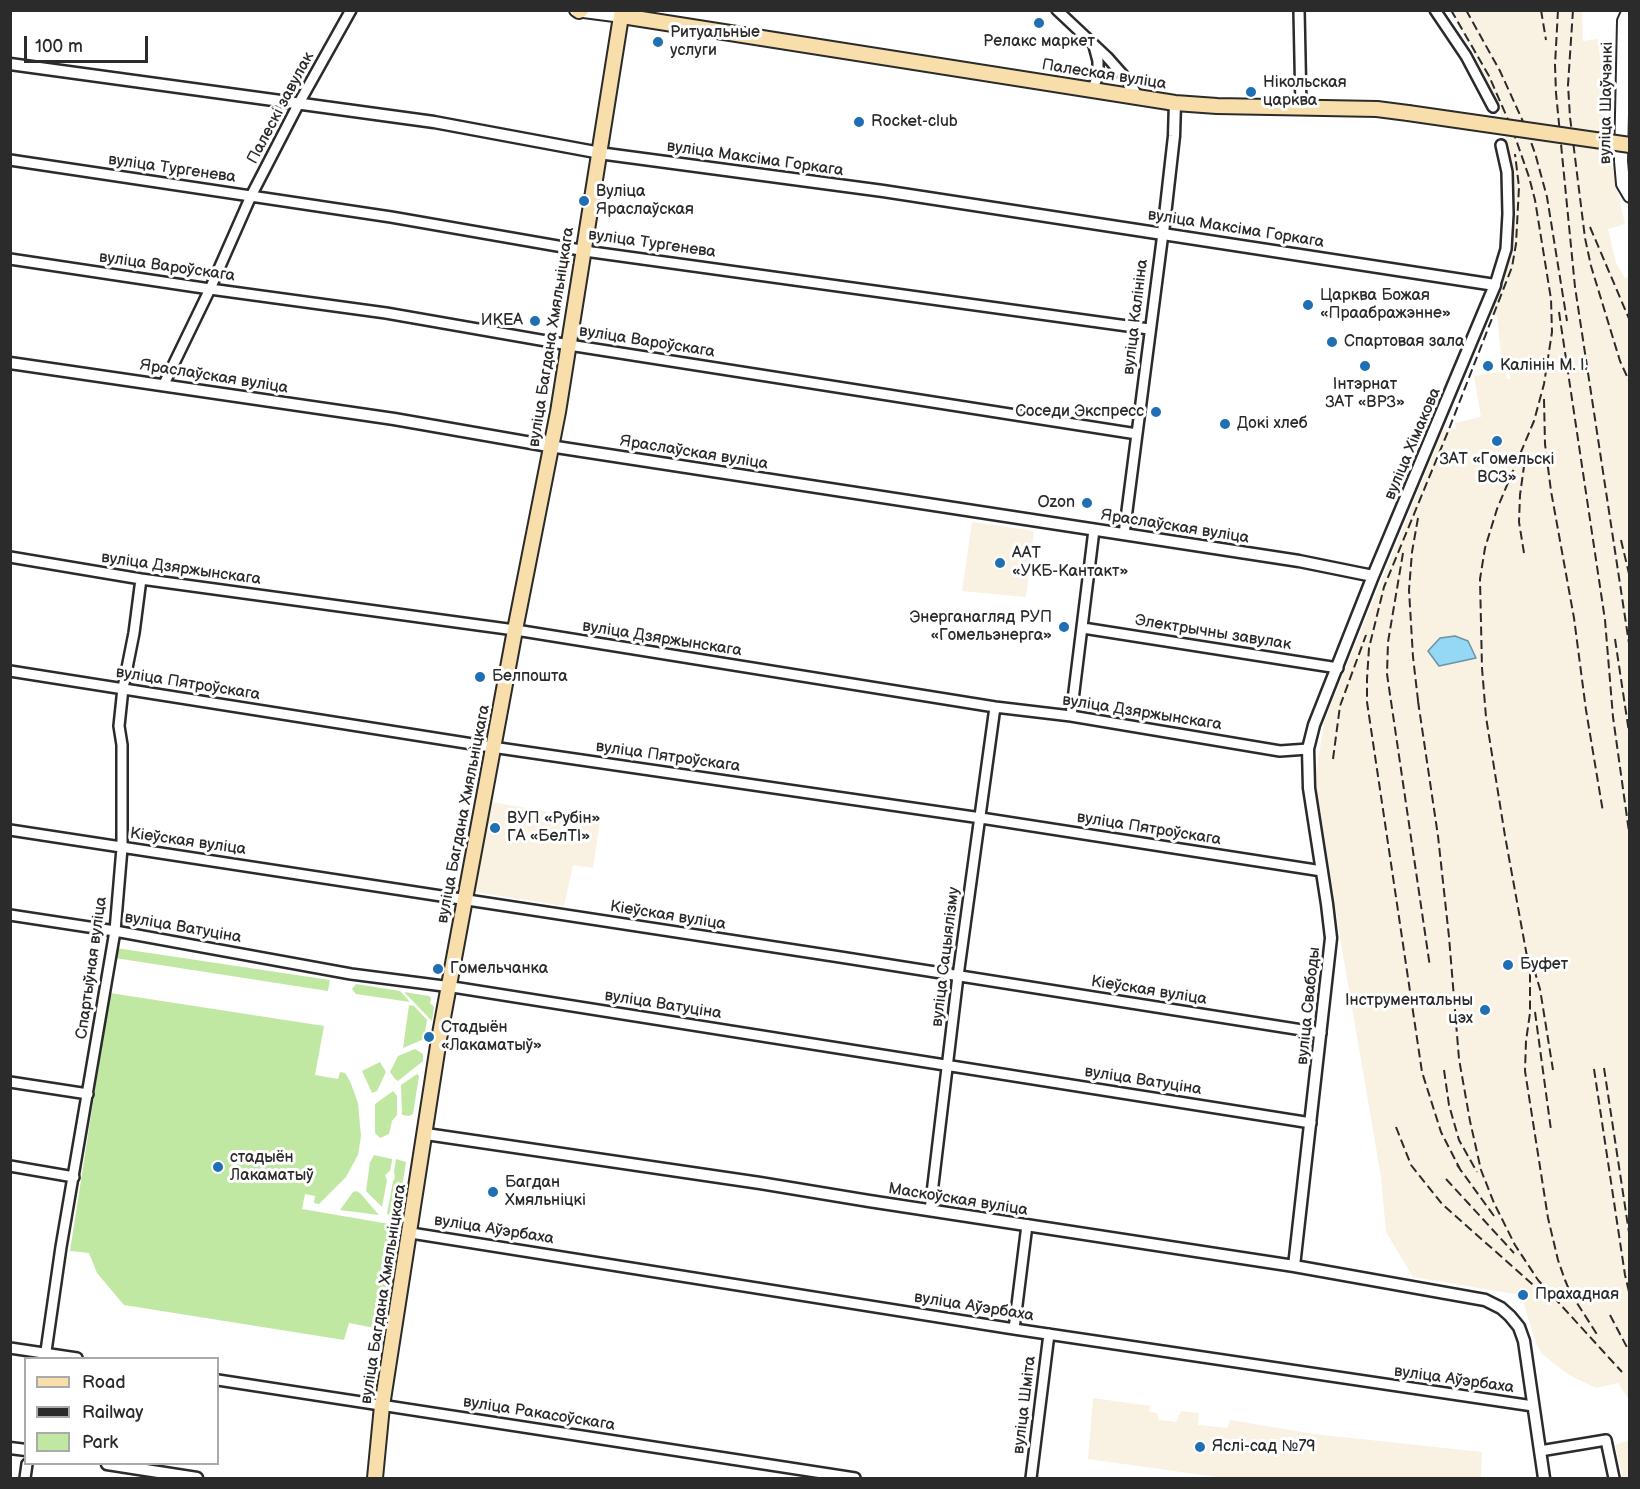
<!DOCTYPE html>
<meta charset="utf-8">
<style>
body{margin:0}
#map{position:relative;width:1640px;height:1489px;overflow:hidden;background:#fff;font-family:"Balsamiq Sans",sans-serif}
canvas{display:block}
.frame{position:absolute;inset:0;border:12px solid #2b2b2b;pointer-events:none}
.legend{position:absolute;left:24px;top:1357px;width:195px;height:108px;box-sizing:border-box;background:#fff;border:2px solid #aaa;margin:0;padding:8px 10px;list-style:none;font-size:18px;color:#2b2b2b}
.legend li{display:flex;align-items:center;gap:12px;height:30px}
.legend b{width:30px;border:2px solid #aaa}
.scale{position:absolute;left:24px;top:36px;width:124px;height:27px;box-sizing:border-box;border:3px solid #2b2b2b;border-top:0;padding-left:8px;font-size:18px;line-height:21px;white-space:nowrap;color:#2b2b2b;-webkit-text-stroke:4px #fff;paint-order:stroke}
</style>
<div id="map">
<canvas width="1640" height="1489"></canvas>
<div class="frame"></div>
<ul class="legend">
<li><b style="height:8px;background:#f8deab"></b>Road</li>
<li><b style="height:8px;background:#2b2b2b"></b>Railway</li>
<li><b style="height:16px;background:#c1e8a3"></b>Park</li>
</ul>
<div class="scale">100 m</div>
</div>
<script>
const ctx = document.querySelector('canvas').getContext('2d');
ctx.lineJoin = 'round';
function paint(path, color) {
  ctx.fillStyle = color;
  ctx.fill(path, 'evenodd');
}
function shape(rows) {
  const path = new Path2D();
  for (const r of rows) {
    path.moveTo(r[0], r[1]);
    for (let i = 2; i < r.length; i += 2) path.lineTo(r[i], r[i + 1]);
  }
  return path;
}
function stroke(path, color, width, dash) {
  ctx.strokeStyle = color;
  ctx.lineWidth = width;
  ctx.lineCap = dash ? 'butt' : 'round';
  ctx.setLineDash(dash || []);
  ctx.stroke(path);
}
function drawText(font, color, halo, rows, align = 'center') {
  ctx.font = font + ' "Balsamiq Sans",sans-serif';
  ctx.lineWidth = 6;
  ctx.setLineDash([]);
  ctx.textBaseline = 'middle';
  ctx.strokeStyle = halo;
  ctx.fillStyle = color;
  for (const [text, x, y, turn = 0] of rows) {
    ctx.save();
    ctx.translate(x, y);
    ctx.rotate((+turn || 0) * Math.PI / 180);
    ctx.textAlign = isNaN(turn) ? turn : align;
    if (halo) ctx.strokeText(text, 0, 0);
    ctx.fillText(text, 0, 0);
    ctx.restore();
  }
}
paint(shape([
 [1449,11,1582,11,1583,41,1598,39,1612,165,1625,224,1608,229,1616,263,1625,278,1630,277,1629,1400,1618,1383,1596,1388,1569,1375,1542,1354,1536,1343,1521,1295,1413,1277,1386,1232,1381,1177,1341,943,1315,777,1325,719,1443,430,1456,429,1455,423,1481,417,1474,376,1506,371,1507,379,1510,379,1509,370,1501,356,1497,315,1489,313,1507,267,1511,241,1512,167,1498,105,1472,49],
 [972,522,1034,531,1026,597,962,591],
 [492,802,600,821,593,868,573,865,564,906,475,892],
 [1093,1398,1150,1406,1149,1412,1157,1413,1159,1420,1176,1422,1181,1411,1199,1413,1198,1425,1227,1428,1230,1420,1314,1434,1482,1452,1481,1478,1224,1478,1088,1459],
 [1629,1440,1629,1478,1623,1478,1615,1445]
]), '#f9f1e2');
paint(shape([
 [116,948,330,980,328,991,115,958],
 [356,984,400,991,410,1002,356,994,352,989],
 [404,992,429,996,431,998,430,1003,434,1007,432,1021],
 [110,993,324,1026,315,1075,338,1079,340,1072,345,1073,350,1081,358,1103,361,1136,358,1155,346,1177,319,1204,314,1203,315,1196,305,1194,302,1209,395,1225,380,1329,349,1323,344,1340,124,1305,97,1273,89,1253,70,1251],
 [409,1005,414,1006,427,1020,424,1039,403,1048],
 [415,1049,423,1054,423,1061,398,1081,395,1079,390,1072,398,1056],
 [380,1062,386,1072,377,1091,372,1093,362,1071],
 [417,1074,419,1076,413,1114,409,1116,402,1115,401,1085],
 [393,1091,397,1096,397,1115,392,1121,389,1134,380,1138,375,1133,375,1104],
 [374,1155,392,1159,392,1161,390,1171,385,1175,387,1180,382,1207,366,1191,370,1162],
 [396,1159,406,1162,398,1214,396,1217,393,1217,387,1214,393,1181,395,1178,394,1171],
 [356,1191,360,1193,379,1215,340,1210,353,1192]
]), '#c1e8a3');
const water = shape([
 [1455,636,1468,641,1476,658,1439,666,1428,651,1440,638,1455,636]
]);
paint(water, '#94d8f6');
stroke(water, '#6a93a5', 1.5);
const minor = shape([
 [1057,10,1107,57,1130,83,1138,97],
 [1299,10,1301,107],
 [1435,10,1466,56,1493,107],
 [1092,90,1098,76,1098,61,1094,46],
 [10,160,391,217,592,252,1149,329],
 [10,259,210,289,386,313,569,345,1137,434],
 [1495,285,1506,249,1508,214,1507,172,1501,145],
 [164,384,210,289,251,196,299,103,351,10],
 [1124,534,1163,233],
 [10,557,141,579,522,631,995,707,1071,716,1280,751,1308,749],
 [1083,628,1338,668],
 [10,671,485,746,981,818,1322,871],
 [1071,716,1094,530],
 [10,830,840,957,1321,1033],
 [10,915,115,931,351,974,459,988,1311,1123],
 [10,1082,88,1094],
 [10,1166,74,1177],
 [930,1210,958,976,995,707],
 [411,1233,1014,1329,1533,1406],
 [1014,1329,1027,1225],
 [10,1348,77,1358],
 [45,1358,61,1247,115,931,122,848,122,745,119,726,123,688,134,633,141,579],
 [218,1380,855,1478],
 [1540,1451,1606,1440,1614,1478],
 [25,1478,27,1464],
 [1031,1478,1049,1334]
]);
const tertiary = shape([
 [10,64,434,122,606,154,883,191,1495,285,1373,576,1314,725,1308,749,1309,788,1327,904,1331,938,1294,1266],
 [1163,233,1174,136,1175,103],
 [10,363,394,419,543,445,1299,561,1373,576],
 [426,1134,760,1183,869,1201,1294,1266,1485,1300,1501,1308,1510,1316,1519,1327,1524,1341,1544,1478],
 [10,1448,26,1450],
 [107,1464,197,1478]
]);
const secondary = shape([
 [576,10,622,16],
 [1629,10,1624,21,1621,161,1623,184,1630,196]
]);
const primary = shape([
 [579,11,581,10],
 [622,16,1175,103,1217,106,1377,109,1408,113],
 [375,1478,382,1406,439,1039,515,630,558,412,622,10]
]);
stroke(minor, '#2b2b2b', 14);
stroke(tertiary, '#2b2b2b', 15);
stroke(secondary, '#2b2b2b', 16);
stroke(primary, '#2b2b2b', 18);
stroke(minor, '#fff', 9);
stroke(tertiary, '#fff', 10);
stroke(secondary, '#fff', 12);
stroke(primary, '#f8deab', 14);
stroke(shape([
 [1451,10,1489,76,1513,131,1529,177,1535,200,1551,299,1552,332,1544,384,1534,421,1497,509,1485,548,1480,579,1482,668,1486,717,1505,836,1530,973,1530,1013,1526,1041,1525,1071,1548,1218,1558,1260,1565,1280,1570,1292,1598,1336],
 [1466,10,1500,71,1525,126,1535,153,1547,197,1567,321],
 [1541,10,1546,40],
 [1558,10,1555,65,1556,93,1575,287,1630,650],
 [1573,10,1568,85,1570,117,1585,238,1591,266,1620,361,1630,383],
 [1590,227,1630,321],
 [1559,312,1605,620,1613,717,1630,839],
 [1544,399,1545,444,1551,491,1574,618,1586,710,1603,812],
 [1418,518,1412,552,1409,590,1413,657,1419,709],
 [1621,540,1630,578],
 [1403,553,1388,642,1387,674,1430,967],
 [1524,553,1519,522,1520,495,1525,459],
 [1615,639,1630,739],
 [1418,701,1438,836,1449,937,1459,1059,1470,1121,1481,1170,1494,1203,1515,1245,1538,1280,1622,1372],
 [1333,759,1340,706,1366,635],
 [1534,969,1540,989,1553,1070],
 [1535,1012,1551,1130],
 [1604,1068,1630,1239],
 [1594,1069,1625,1275,1630,1296],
 [1444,1070,1449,1105,1459,1140,1477,1172],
 [1396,1127,1411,1165,1442,1204,1540,1291],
 [1457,1165,1494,1216],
 [1461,1171,1441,1132,1422,1072,1367,702,1367,679,1369,648,1384,587,1449,429,1512,267,1516,244,1519,187,1515,154],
 [1446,1179,1514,1253],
 [1610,1315,1630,1353]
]), '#2b2b2b', 2, [9, 4.5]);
const primaryBridge = shape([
 [1408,113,1630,145]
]);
stroke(primaryBridge, '#2b2b2b', 18, []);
stroke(primaryBridge, '#f8deab', 14);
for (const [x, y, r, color] of [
 [1039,23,6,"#1f6fb2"],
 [658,42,6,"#1f6fb2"],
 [1251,92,6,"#1f6fb2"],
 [859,122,6,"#1f6fb2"],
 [584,201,6,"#1f6fb2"],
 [1308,305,6,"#1f6fb2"],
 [535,321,6,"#1f6fb2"],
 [1332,342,6,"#1f6fb2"],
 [1365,366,6,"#1f6fb2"],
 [1488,366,6,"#1f6fb2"],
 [1156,412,6,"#1f6fb2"],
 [1225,424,6,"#1f6fb2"],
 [1497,441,6,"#1f6fb2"],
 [1087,503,6,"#1f6fb2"],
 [1000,563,6,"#1f6fb2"],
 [1064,627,6,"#1f6fb2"],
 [480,677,6,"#1f6fb2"],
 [495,828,6,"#1f6fb2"],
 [1508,965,6,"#1f6fb2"],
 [438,969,6,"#1f6fb2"],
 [1485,1010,6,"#1f6fb2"],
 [429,1037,6,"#1f6fb2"],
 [218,1167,6,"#1f6fb2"],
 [493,1192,6,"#1f6fb2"],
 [1523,1295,6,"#1f6fb2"],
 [1200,1447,6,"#1f6fb2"]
]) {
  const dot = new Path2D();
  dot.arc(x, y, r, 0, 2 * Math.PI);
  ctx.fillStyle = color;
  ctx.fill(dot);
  stroke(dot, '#fff', 2);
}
drawText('16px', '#2b2b2b', '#fff', [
 ["Ритуальные",670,33],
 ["услуги",670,51],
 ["Релакс маркет",1039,42,"center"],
 ["Нікольская",1263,83],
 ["царква",1263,101],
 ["Rocket-club",871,122],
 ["Вуліца",596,192],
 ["Яраслаўская",596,210],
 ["Царква Божая",1320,296],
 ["«Праабражэнне»",1320,314],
 ["ИКЕА",523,321,"right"],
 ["Спартовая зала",1344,342],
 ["Калінін М. І.",1500,366],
 ["Інтэрнат",1365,385,"center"],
 ["ЗАТ «ВРЗ»",1365,403,"center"],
 ["Соседи Экспресс",1144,412,"right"],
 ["Докі хлеб",1237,424],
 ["ЗАТ «Гомельскі",1497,460,"center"],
 ["ВСЗ»",1497,478,"center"],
 ["Ozon",1075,503,"right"],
 ["ААТ",1012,554],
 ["«УКБ-Кантакт»",1012,572],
 ["Энерганагляд РУП",1052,618,"right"],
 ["«Гомельэнерга»",1052,636,"right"],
 ["Белпошта",492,677],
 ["ВУП «Рубін»",507,819],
 ["ГА «БелТІ»",507,837],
 ["Буфет",1520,965],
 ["Гомельчанка",450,969],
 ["Інструментальны",1473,1001,"right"],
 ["цэх",1473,1019,"right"],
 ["Стадыён",441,1028],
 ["«Лакаматыў»",441,1046],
 ["стадыён",230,1158],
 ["Лакаматыў",230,1176],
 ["Багдан",505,1183],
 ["Хмяльніцкі",505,1201],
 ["Прахадная",1535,1295],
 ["Яслі-сад №79",1212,1447]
], 'left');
drawText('16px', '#2b2b2b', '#fff', [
 ["Палеская вуліца",1104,75,9],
 ["вуліца Шаўчэнкі",1607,103,-89],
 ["Палескі завулак",281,108,-62],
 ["вуліца Максіма Горкага",755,159,8],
 ["вуліца Тургенева",172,169,8],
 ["вуліца Максіма Горкага",1236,229,9],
 ["вуліца Тургенева",652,244,8],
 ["вуліца Вароўскага",167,267,8],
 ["вуліца Калініна",1136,317,-83],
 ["вуліца Багдана Хмяльніцкага",552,337,-81],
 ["вуліца Вароўскага",647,342,9],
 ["Яраслаўская вуліца",214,377,9],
 ["вуліца Хімакова",1413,444,-67],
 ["Яраслаўская вуліца",694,453,9],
 ["Яраслаўская вуліца",1175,527,9],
 ["вуліца Дзяржынскага",181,569,8],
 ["Электрычны завулак",1213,633,9],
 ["вуліца Дзяржынскага",662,639,9],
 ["вуліца Пятроўскага",188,684,9],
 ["вуліца Дзяржынскага",1142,713,9],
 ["вуліца Пятроўскага",668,757,8],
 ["вуліца Багдана Хмяльніцкага",464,814,-79],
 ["вуліца Пятроўскага",1149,829,9],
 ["Кіеўская вуліца",188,842,8],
 ["Кіеўская вуліца",668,916,9],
 ["вуліца Ватуціна",183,928,10],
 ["вуліца Сацыялізму",946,957,-83],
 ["Спартыўная вуліца",92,968,-82],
 ["Кіеўская вуліца",1149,991,9],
 ["вуліца Ватуціна",663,1005,9],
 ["вуліца Свабоды",1309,1006,-84],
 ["вуліца Ватуціна",1143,1081,9],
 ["Маскоўская вуліца",958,1200,9],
 ["вуліца Аўэрбаха",494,1230,9],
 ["вуліца Багдана Хмяльніцкага",384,1294,-81],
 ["вуліца Аўэрбаха",974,1307,9],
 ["вуліца Аўэрбаха",1454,1380,8],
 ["вуліца Шміта",1025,1405,-83],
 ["вуліца Ракасоўскага",539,1414,9]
]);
</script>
